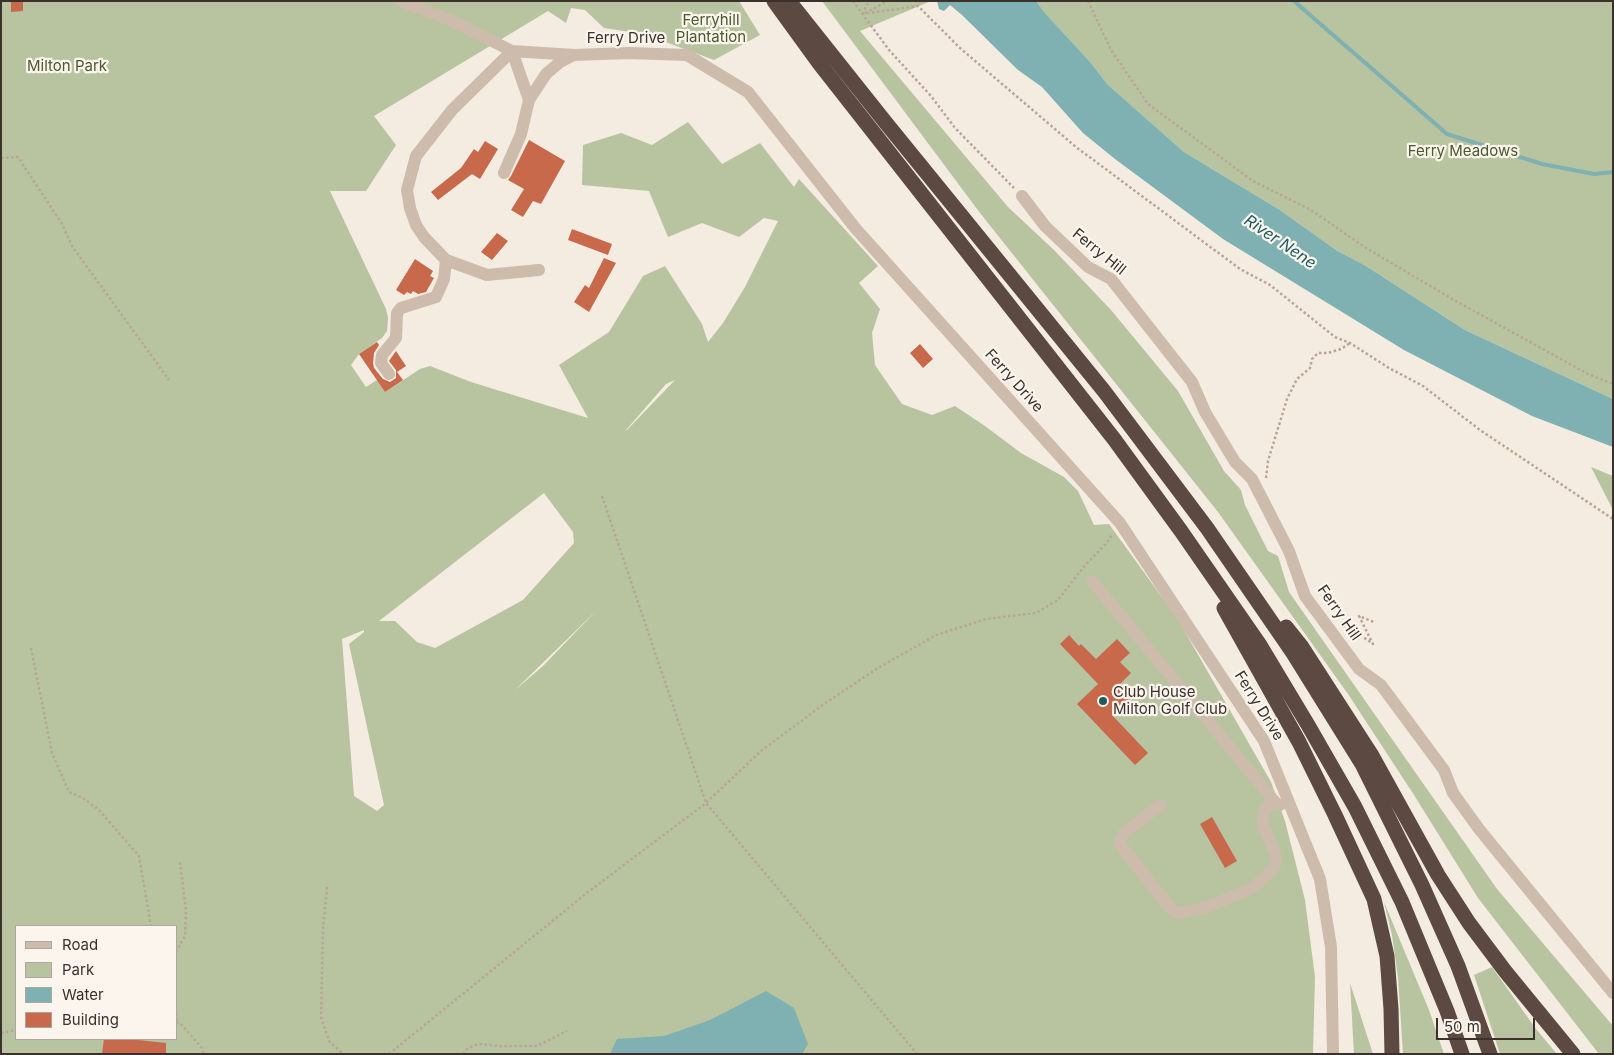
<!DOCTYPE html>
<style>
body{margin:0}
#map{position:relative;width:1614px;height:1055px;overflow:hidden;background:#f4ebe1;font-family:Inter,sans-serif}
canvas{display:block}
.frame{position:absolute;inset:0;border:2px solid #3b302b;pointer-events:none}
.legend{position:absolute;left:15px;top:925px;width:162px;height:115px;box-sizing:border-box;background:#fbf5ee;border:1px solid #aea6a0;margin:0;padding:6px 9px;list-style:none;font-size:15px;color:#3b302b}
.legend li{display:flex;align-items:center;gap:10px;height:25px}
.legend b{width:25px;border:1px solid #aea6a0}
.scale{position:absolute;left:1436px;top:1018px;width:99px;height:22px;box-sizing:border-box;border:2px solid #3b302b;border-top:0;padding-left:6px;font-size:15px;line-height:18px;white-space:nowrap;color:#3b302b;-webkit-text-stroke:4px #fbf5ee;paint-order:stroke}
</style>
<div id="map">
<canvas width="1614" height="1055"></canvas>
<div class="frame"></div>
<ul class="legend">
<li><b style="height:6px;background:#cdbbac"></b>Road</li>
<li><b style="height:14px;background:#b8c4a0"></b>Park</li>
<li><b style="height:14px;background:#7fb0b2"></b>Water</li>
<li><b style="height:14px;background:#c8694b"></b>Building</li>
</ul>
<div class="scale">50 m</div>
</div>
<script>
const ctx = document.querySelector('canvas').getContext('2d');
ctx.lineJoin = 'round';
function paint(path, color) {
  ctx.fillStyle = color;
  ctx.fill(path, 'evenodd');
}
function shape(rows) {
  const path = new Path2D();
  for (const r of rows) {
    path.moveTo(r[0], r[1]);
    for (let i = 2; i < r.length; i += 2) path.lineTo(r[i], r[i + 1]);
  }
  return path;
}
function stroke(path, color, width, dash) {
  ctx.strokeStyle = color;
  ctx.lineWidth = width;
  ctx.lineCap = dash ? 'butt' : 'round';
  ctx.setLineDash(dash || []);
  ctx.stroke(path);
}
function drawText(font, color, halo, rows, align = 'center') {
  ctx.font = font + ' Inter,sans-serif';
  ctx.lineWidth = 4.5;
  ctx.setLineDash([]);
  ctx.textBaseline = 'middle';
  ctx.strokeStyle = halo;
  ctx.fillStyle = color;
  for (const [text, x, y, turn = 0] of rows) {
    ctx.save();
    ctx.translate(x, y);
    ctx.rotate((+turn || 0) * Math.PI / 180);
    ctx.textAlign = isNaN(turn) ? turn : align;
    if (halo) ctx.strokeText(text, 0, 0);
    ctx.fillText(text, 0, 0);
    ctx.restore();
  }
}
paint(shape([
 [1,1,739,1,760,35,714,60,644,34,604,28,585,10,571,8,566,23,548,11,374,116,396,145,366,191,330,191,386,309,388,318,387,331,382,338,359,354,351,365,366,387,377,380,385,392,420,369,430,366,471,382,588,418,559,365,609,332,643,276,665,266,702,324,708,342,723,323,745,287,778,221,764,218,739,237,702,223,668,237,649,191,582,185,583,145,621,133,652,145,688,122,722,164,760,143,794,187,799,179,878,266,859,283,880,309,872,333,875,365,902,404,932,415,955,406,985,426,1021,453,1064,477,1078,491,1094,525,1109,524,1177,618,1271,782,1285,821,1305,900,1315,977,1313,1054,1,1054],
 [675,380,627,430,626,430,666,384],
 [544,493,573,532,574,543,523,600,435,648,417,642,395,621,379,621],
 [596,611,543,666,515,690],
 [364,630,364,632,349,644,384,805,377,811,354,796,342,639],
 [16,926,176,926,176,1039,16,1039],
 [822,1,931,1,860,31,1008,207,1054,250,1111,310,1178,391,1224,471,1241,490,1245,505,1268,551,1278,556,1289,592,1497,889,1613,1026,1613,1054,1599,1054,1478,898,1414,795,1348,694,1218,512,980,213],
 [1036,1,1613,1,1613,399,1465,330,1366,266,1336,250,1280,210,1184,152,1107,84,1091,63,1045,13],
 [1591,467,1613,476,1613,510],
 [1384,902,1429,1010,1444,1054,1403,1054,1398,977,1392,935],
 [1492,967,1536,1029,1557,1054,1500,1054,1474,975],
 [1350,983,1373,1054,1354,1054]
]), '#b8c4a0');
paint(shape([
 [937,1,1036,1,1045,13,1091,63,1107,84,1184,152,1280,210,1336,250,1366,266,1465,330,1613,399,1613,447,1532,416,1404,350,1223,239,1115,159,1083,133,1042,87,1018,70,962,15,950,5,944,11,939,9],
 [766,991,794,1008,808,1044,802,1054,610,1054,617,1039,664,1036,710,1020]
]), '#7fb0b2');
stroke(shape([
 [1294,1,1447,134,1542,164,1594,174,1613,172]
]), '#7fb0b2', 4);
paint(shape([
 [11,1,23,1,23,11,11,12],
 [529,140,565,161,541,204,533,201,523,217,511,210,524,189,508,180,511,176],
 [485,141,498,149,480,179,472,174,438,200,431,192,461,168,474,149,478,152],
 [572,229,612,244,608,255,568,240],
 [497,233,508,241,492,260,481,252],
 [604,258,616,263,589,312,574,302,585,285,589,288],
 [415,259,433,271,430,276,434,278,426,292,418,294,413,291,411,294,407,292,404,295,396,290],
 [377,342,379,345,374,353,373,363,374,368,383,379,390,382,396,378,396,370,389,361,396,351,406,366,397,372,403,380,385,392,359,354],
 [920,344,933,359,923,368,910,353],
 [1069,635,1079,646,1081,644,1096,659,1117,639,1130,653,1120,662,1131,673,1118,686,1130,698,1112,715,1148,753,1135,765,1077,704,1098,684,1060,644],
 [1212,817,1237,861,1225,868,1200,824],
 [104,1039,129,1039,166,1043,166,1054,102,1054]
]), '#c8694b');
stroke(shape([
 [853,1,889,50,931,96,955,128,1014,188],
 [1088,1,1111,50,1148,104,1253,181,1311,210,1366,248,1454,300,1588,374,1613,384],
 [865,13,888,1],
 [862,14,918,6,960,48,1076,147,1240,269,1270,285,1335,337,1350,343,1389,368,1423,386,1480,430,1613,519],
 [862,14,869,1],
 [1,158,18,157,62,224,72,246,169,380],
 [1266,478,1268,461,1287,399,1297,379,1310,368,1312,359,1318,353,1328,353,1341,349,1350,343],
 [602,496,706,803,917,1054],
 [1348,626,1373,644,1359,616,1374,622],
 [31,648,52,753,69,792,83,798,99,810,139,856,151,926],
 [327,887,323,929,321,1017,329,1041,343,1054],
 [176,952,185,936,186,910,180,862],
 [176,1013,177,1022],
 [176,1022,182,1025,201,1047,204,1054],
 [1,1033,16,1030],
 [389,1054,588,892,706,803,762,750,827,702,878,668,936,635,986,619,1036,613,1058,600,1086,564,1105,545,1112,535],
 [463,1054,468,1048,479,1044,500,1046,537,1046,567,1031]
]), '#b9a596', 2.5, [2.5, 2.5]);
stroke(shape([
 [400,1,450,20,512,51,574,55,629,53,687,55,748,92,856,229,1120,523,1264,741,1320,879,1331,947,1333,1054],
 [529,100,512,51,452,110,416,156,407,190,410,208,416,225,424,237,446,260,487,275,539,270],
 [504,173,521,134,529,100,546,74,560,62,574,55],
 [1022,196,1045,226,1088,267,1111,279,1192,382,1205,412,1235,462,1252,479,1289,551,1305,596,1359,669,1381,685,1444,770,1453,793,1479,829,1613,993],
 [389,374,381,363,382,355,396,338,397,313,401,308,436,297,444,279,446,260],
 [1092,581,1276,803,1280,805],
 [1160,805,1123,834,1120,842,1122,847,1171,909,1178,913,1183,913,1209,906,1253,888,1272,870,1276,863,1275,853,1263,826,1263,816,1265,809,1274,801]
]), '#cdbbac', 12);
stroke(shape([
 [774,1,819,63,1114,439,1181,531,1260,645,1308,725,1355,807,1402,902,1447,1011,1462,1054],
 [789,1,886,123,1104,391,1207,528,1293,653,1362,764,1422,885,1458,966,1490,1054],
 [1224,608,1299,742,1335,815,1374,899,1387,956,1391,1009,1392,1054],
 [1286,627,1302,647,1371,754,1438,875,1469,923,1505,971,1573,1054]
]), '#5c4a42', 15);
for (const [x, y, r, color] of [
 [1103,701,5,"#1f5a5e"]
]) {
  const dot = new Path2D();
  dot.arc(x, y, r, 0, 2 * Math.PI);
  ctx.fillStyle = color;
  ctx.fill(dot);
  stroke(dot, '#fbf5ee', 2);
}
drawText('15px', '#4a5a2e', '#fbf5ee', [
 ["Ferryhill",711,20],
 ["Plantation",711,37],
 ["Milton Park",67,66],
 ["Ferry Meadows",1463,151]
]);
drawText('15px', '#3b302b', '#fbf5ee', [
 ["Ferry Drive",626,38],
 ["Ferry Hill",1099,252,39],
 ["Ferry Drive",1014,381,48],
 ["Ferry Hill",1339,613,55],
 ["Ferry Drive",1259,706,58]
]);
drawText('15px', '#3b302b', '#fbf5ee', [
 ["Club House",1113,692],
 ["Milton Golf Club",1113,709]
], 'left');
drawText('italic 16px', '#1f5a5e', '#fbf5ee', [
 ["River Nene",1280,242,34]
]);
</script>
